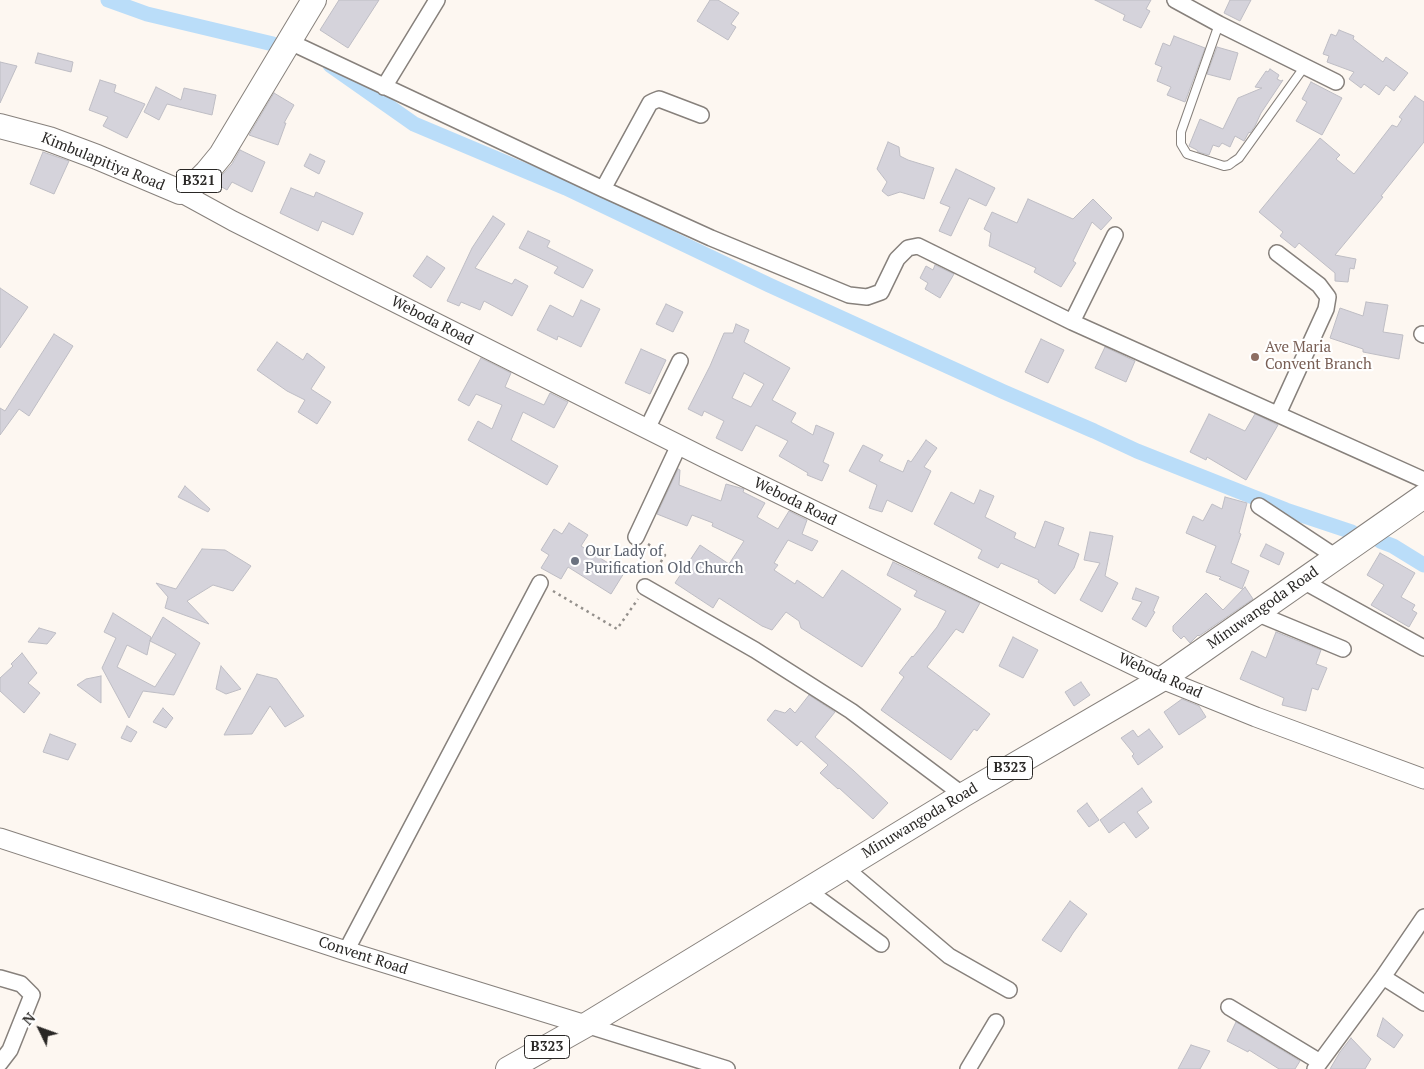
<!DOCTYPE html>
<style>
body{margin:0}
#map{position:relative;width:1424px;height:1069px;overflow:hidden;background:#fdf7f1;font-family:"PT Serif",serif}
canvas{display:block}
.north{position:absolute;left:15px;top:1004px;width:50px;height:50px;-webkit-text-stroke:4px #fff;paint-order:stroke;rotate:312deg;font-size:14px;font-weight:700;line-height:20px;text-align:center;color:#292725}
.north::after{content:'';display:block;margin:auto;width:18px;height:22px;background:#292725;clip-path:polygon(50% 0,100% 100%,50% 72%,0 100%)}
</style>
<div id="map">
<canvas width="1424" height="1069"></canvas>
<div class="north">N</div>
</div>
<script>
const ctx = document.querySelector('canvas').getContext('2d');
ctx.lineJoin = 'round';
function shape(rows) {
  const path = new Path2D();
  for (const r of rows) {
    path.moveTo(r[0], r[1]);
    for (let i = 2; i < r.length; i += 2) path.lineTo(r[i], r[i + 1]);
  }
  return path;
}
function stroke(path, color, width, dash) {
  ctx.strokeStyle = color;
  ctx.lineWidth = width;
  ctx.lineCap = dash ? 'butt' : 'round';
  ctx.setLineDash(dash || []);
  ctx.stroke(path);
}
function paint(path, color) {
  ctx.fillStyle = color;
  ctx.fill(path, 'evenodd');
}
function drawText(font, color, halo, rows, align = 'center') {
  ctx.font = font + ' "PT Serif",serif';
  ctx.lineWidth = 4.5;
  ctx.setLineDash([]);
  ctx.textBaseline = 'middle';
  ctx.strokeStyle = halo;
  ctx.fillStyle = color;
  for (const [text, x, y, turn = 0] of rows) {
    ctx.save();
    ctx.translate(x, y);
    ctx.rotate((+turn || 0) * Math.PI / 180);
    ctx.textAlign = isNaN(turn) ? turn : align;
    if (halo) ctx.strokeText(text, 0, 0);
    ctx.fillText(text, 0, 0);
    ctx.restore();
  }
}
stroke(shape([
 [108,0,147,14,273,44],
 [330,65,414,124,566,188,769,285,1004,392,1094,431,1137,451,1286,510,1352,532],
 [1380,541,1393,546,1424,565]
]), '#baddf9', 15);
const building = shape([
 [339,0,379,0,348,48,320,30,339,0],
 [710,0,718,0,739,13,731,24,736,27,728,40,697,21,710,0],
 [1095,0,1151,0,1146,9,1150,11,1141,28,1123,20,1125,15,1095,0],
 [1230,0,1251,0,1240,21,1224,13,1230,0],
 [1339,30,1354,36,1353,39,1383,62,1386,57,1408,73,1394,91,1386,85,1379,95,1364,84,1361,88,1349,79,1354,72,1327,62,1329,56,1323,54,1331,34,1336,36,1339,30],
 [1174,36,1205,48,1185,102,1167,95,1171,87,1157,81,1162,67,1155,64,1163,43,1170,46,1174,36],
 [1217,47,1238,53,1230,80,1207,74,1217,47],
 [38,53,73,62,71,72,35,63,38,53],
 [0,62,17,66,0,103,0,62],
 [1270,69,1279,75,1277,79,1281,81,1283,80,1261,113,1255,126,1250,133,1249,132,1244,141,1235,136,1230,147,1222,143,1219,147,1213,145,1209,155,1198,152,1197,150,1189,146,1200,119,1223,129,1238,98,1262,88,1255,87,1266,71,1268,72,1270,69],
 [100,80,116,85,114,92,145,104,127,138,103,126,108,117,89,110,100,80],
 [1311,82,1342,98,1322,135,1296,121,1307,102,1302,99,1311,82],
 [156,87,181,100,184,88,216,95,212,115,167,104,159,120,144,112,156,87],
 [274,93,294,105,284,123,286,123,278,145,249,135,274,93],
 [1415,96,1424,102,1424,142,1381,196,1383,197,1335,255,1356,259,1354,269,1350,268,1348,282,1335,281,1335,273,1299,243,1295,248,1280,236,1283,232,1259,212,1320,138,1340,155,1336,159,1354,174,1392,125,1397,127,1402,119,1399,117,1415,96],
 [888,142,899,147,900,156,908,160,934,168,924,199,900,192,888,196,882,191,887,182,877,169,888,142],
 [240,150,265,162,252,192,232,182,227,190,215,183,232,164,240,150],
 [43,152,69,161,54,194,30,184,43,152],
 [310,154,325,161,319,174,304,166,310,154],
 [956,169,995,188,986,206,969,198,951,236,939,231,950,207,940,203,956,169],
 [291,188,314,197,316,192,363,213,353,235,322,221,318,231,280,213,291,188],
 [1028,199,1073,219,1093,199,1112,218,1101,230,1092,222,1073,261,1076,263,1061,287,1034,272,1036,268,989,246,991,233,984,229,992,212,1017,223,1028,199],
 [493,216,505,224,475,268,512,284,515,279,528,286,512,316,484,301,480,310,461,302,459,306,447,301,472,248,493,216],
 [528,231,550,241,547,247,593,270,583,288,554,273,558,267,519,248,528,231],
 [427,256,445,268,431,288,413,276,427,256],
 [935,265,954,274,940,298,925,289,928,283,920,278,926,266,933,270,935,265],
 [0,288,28,307,0,348,0,288],
 [581,300,600,309,581,347,558,336,557,340,537,330,550,305,573,317,581,300],
 [1366,302,1388,305,1383,332,1403,335,1399,359,1363,352,1363,349,1330,338,1340,308,1363,316,1366,302],
 [666,304,683,312,673,332,656,324,666,304],
 [736,324,749,330,744,342,790,368,772,400,796,413,791,422,813,435,816,425,834,433,823,462,829,465,822,481,807,475,808,473,779,456,788,441,756,425,742,451,716,438,724,421,704,411,702,416,688,409,710,366,724,333,733,333,736,324],
 [744,373,764,384,751,407,732,398,744,373],
 [54,334,73,346,29,416,19,409,0,435,0,408,5,411,54,334],
 [1041,339,1064,350,1048,383,1025,372,1041,339],
 [277,342,303,360,307,353,325,367,311,389,331,402,317,424,298,412,305,400,287,391,257,370,277,342],
 [1105,347,1135,361,1126,382,1095,368,1105,347],
 [641,349,666,360,650,394,625,383,641,349],
 [481,358,511,373,505,387,544,405,550,393,568,402,554,428,523,412,511,440,558,466,547,485,468,440,478,421,492,429,502,405,476,394,469,406,458,400,481,358],
 [1209,414,1245,431,1255,414,1278,425,1246,480,1207,457,1206,460,1190,452,1209,414],
 [926,440,937,448,924,467,931,471,912,512,887,500,882,512,869,508,877,485,849,471,863,445,883,455,879,461,903,472,908,460,911,462,926,440],
 [678,469,680,470,679,485,721,501,726,484,744,489,743,492,765,503,757,517,778,529,789,511,807,520,802,534,818,541,812,551,788,540,774,563,778,565,774,570,795,584,797,580,823,598,842,570,901,609,862,667,801,628,799,621,786,612,772,630,762,626,719,598,713,608,675,583,700,545,729,564,744,541,712,526,713,523,692,515,687,526,657,514,678,469],
 [185,486,210,509,208,512,178,497,185,486],
 [980,490,994,496,985,517,1016,533,1014,538,1035,548,1045,521,1064,528,1058,545,1079,554,1074,568,1055,594,1038,582,1039,580,1001,563,998,568,978,558,982,550,934,524,951,492,974,504,980,490],
 [1225,497,1247,503,1239,533,1241,534,1231,563,1249,571,1242,589,1219,579,1221,577,1206,572,1216,546,1186,533,1193,516,1203,521,1212,504,1222,509,1225,497],
 [569,523,588,535,581,546,624,573,611,594,568,567,561,579,541,568,549,555,541,550,554,529,562,534,569,523],
 [1090,532,1113,536,1105,576,1118,583,1102,612,1080,600,1100,563,1084,560,1090,532],
 [1266,544,1284,553,1279,565,1260,556,1266,544],
 [202,549,225,550,251,566,233,591,213,585,187,601,209,624,165,608,168,597,156,583,176,589,202,549],
 [1380,553,1415,573,1401,597,1415,605,1412,610,1417,613,1409,627,1371,605,1384,585,1367,575,1380,553],
 [893,562,980,603,963,633,956,629,927,667,990,714,977,731,974,729,951,760,881,710,904,677,899,673,912,656,913,657,937,627,946,611,914,596,917,591,887,575,893,562],
 [1245,587,1253,599,1199,636,1198,635,1190,643,1184,636,1181,639,1173,631,1173,626,1206,593,1223,610,1245,587],
 [1136,588,1159,597,1153,611,1155,612,1146,627,1132,619,1142,602,1132,599,1136,588],
 [113,613,151,637,150,641,163,617,200,643,174,695,143,691,129,718,102,668,116,638,104,632,113,613],
 [150,641,176,654,155,687,117,667,127,645,147,655,150,641],
 [39,628,56,633,47,644,28,642,39,628],
 [1276,632,1321,650,1316,664,1327,668,1318,690,1312,688,1306,711,1282,705,1284,698,1240,679,1252,651,1266,658,1276,632],
 [1013,637,1038,650,1023,678,999,666,1013,637],
 [22,653,37,673,28,683,40,693,24,713,0,691,0,678,13,666,11,664,22,653],
 [221,666,241,689,226,694,216,689,221,666],
 [257,674,277,679,304,716,285,727,270,706,252,734,224,735,257,674],
 [101,676,101,703,77,685,86,679,101,676],
 [1081,682,1090,695,1074,706,1065,692,1081,682],
 [809,695,835,712,815,737,854,771,888,803,873,819,839,788,838,789,820,773,828,765,801,741,797,746,767,720,775,710,785,713,790,708,795,713,809,695],
 [1182,699,1199,706,1206,717,1179,735,1164,712,1182,699],
 [163,708,173,718,166,728,153,722,163,708],
 [127,726,137,732,131,742,121,738,127,726],
 [1149,729,1163,747,1138,765,1132,756,1134,754,1121,738,1133,730,1138,737,1149,729],
 [50,734,76,744,68,760,43,752,50,734],
 [1142,788,1152,802,1137,812,1149,828,1136,838,1124,822,1109,833,1100,820,1142,788],
 [1087,803,1099,820,1089,827,1077,811,1087,803],
 [1070,901,1087,914,1073,933,1061,952,1042,940,1070,901],
 [1383,1018,1403,1035,1394,1048,1377,1036,1383,1018],
 [1236,1022,1300,1061,1295,1069,1279,1069,1249,1050,1248,1052,1227,1041,1236,1022],
 [1351,1038,1371,1059,1365,1069,1330,1069,1340,1052,1351,1038],
 [1191,1045,1210,1051,1200,1069,1178,1069,1191,1045]
]);
paint(building, '#d5d3db');
stroke(building, '#bebdc4', 1);
const service = shape([
 [1219,24,1181,132,1181,144,1187,154,1224,166,1229,165,1233,162,1239,158,1305,66]
]);
const minor = shape([
 [1175,0,1219,24,1336,82],
 [288,41,603,189,711,238,849,295,867,297,881,292,897,259,908,248,918,246,1072,322,1424,480],
 [384,87,437,0],
 [603,189,650,103,654,101,659,99,701,115],
 [1277,253,1319,285,1328,297,1326,309,1278,414],
 [1072,322,1115,235],
 [1422,334,1424,335],
 [647,429,680,361],
 [1259,506,1336,557],
 [636,537,679,445],
 [1303,581,1424,648],
 [645,587,755,650,851,711,963,795],
 [1256,613,1343,649],
 [844,867,949,956,1009,990],
 [807,890,881,944],
 [346,951,540,583],
 [1383,977,1424,1003],
 [0,978,21,984,32,995,10,1050,0,1063],
 [1229,1007,1320,1062],
 [586,1025,727,1069],
 [968,1069,996,1022],
 [1315,1069,1383,977,1424,917]
]);
const tertiary = shape([
 [180,192,233,221,705,458,1162,679,1256,717,1424,779],
 [0,838,346,951,586,1025]
]);
const primary = shape([
 [0,126,49,139,97,157,180,192,191,188,207,172,221,155,314,0],
 [508,1069,586,1025,963,795,1162,679,1424,496]
]);
stroke(service, '#87817c', 10);
stroke(minor, '#87817c', 18);
stroke(tertiary, '#87817c', 21);
stroke(primary, '#87817c', 26);
stroke(shape([
 [648,544,665,555,653,575],
 [553,591,617,629,638,599]
]), '#94908c', 2.5, [2.5, 4]);
stroke(service, '#fff', 8);
stroke(minor, '#fff', 15);
stroke(tertiary, '#fff', 19);
stroke(primary, '#fff', 24);
for (const [x, y, r, color] of [
 [1255,357,5,"#8d6e63"],
 [575,561,5,"#6b7280"]
]) {
  const dot = new Path2D();
  dot.arc(x, y, r, 0, 2 * Math.PI);
  ctx.fillStyle = color;
  ctx.fill(dot);
  stroke(dot, '#fff', 2);
}
for (const [x, y, w] of [
 [199,181,45],
 [1010,768,45],
 [547,1047,45]
]) {
  const box = new Path2D();
  box.roundRect(x - w / 2, y - 11.5, w, 23, 4);
  ctx.fillStyle = '#fff';
  ctx.fill(box);
  stroke(box, '#292725', 1);
}
drawText('bold 14px', '#292725', null, [
 ["B321",199,181],
 ["B323",1010,768],
 ["B323",547,1047]
]);
drawText('15px', '#292725', '#fff', [
 ["Kimbulapitiya Road",103,162,22],
 ["Weboda Road",432,321,27],
 ["Weboda Road",795,502,26],
 ["Minuwangoda Road",1263,608,-35],
 ["Weboda Road",1160,676,24],
 ["Minuwangoda Road",920,821,-31],
 ["Convent Road",363,956,18]
]);
drawText('15px', '#785e54', '#fff', [
 ["Ave Maria",1265,348],
 ["Convent Branch",1265,365]
], 'left');
drawText('15px', '#5b616d', '#fff', [
 ["Our Lady of",585,552],
 ["Purification Old Church",585,569]
], 'left');
</script>
